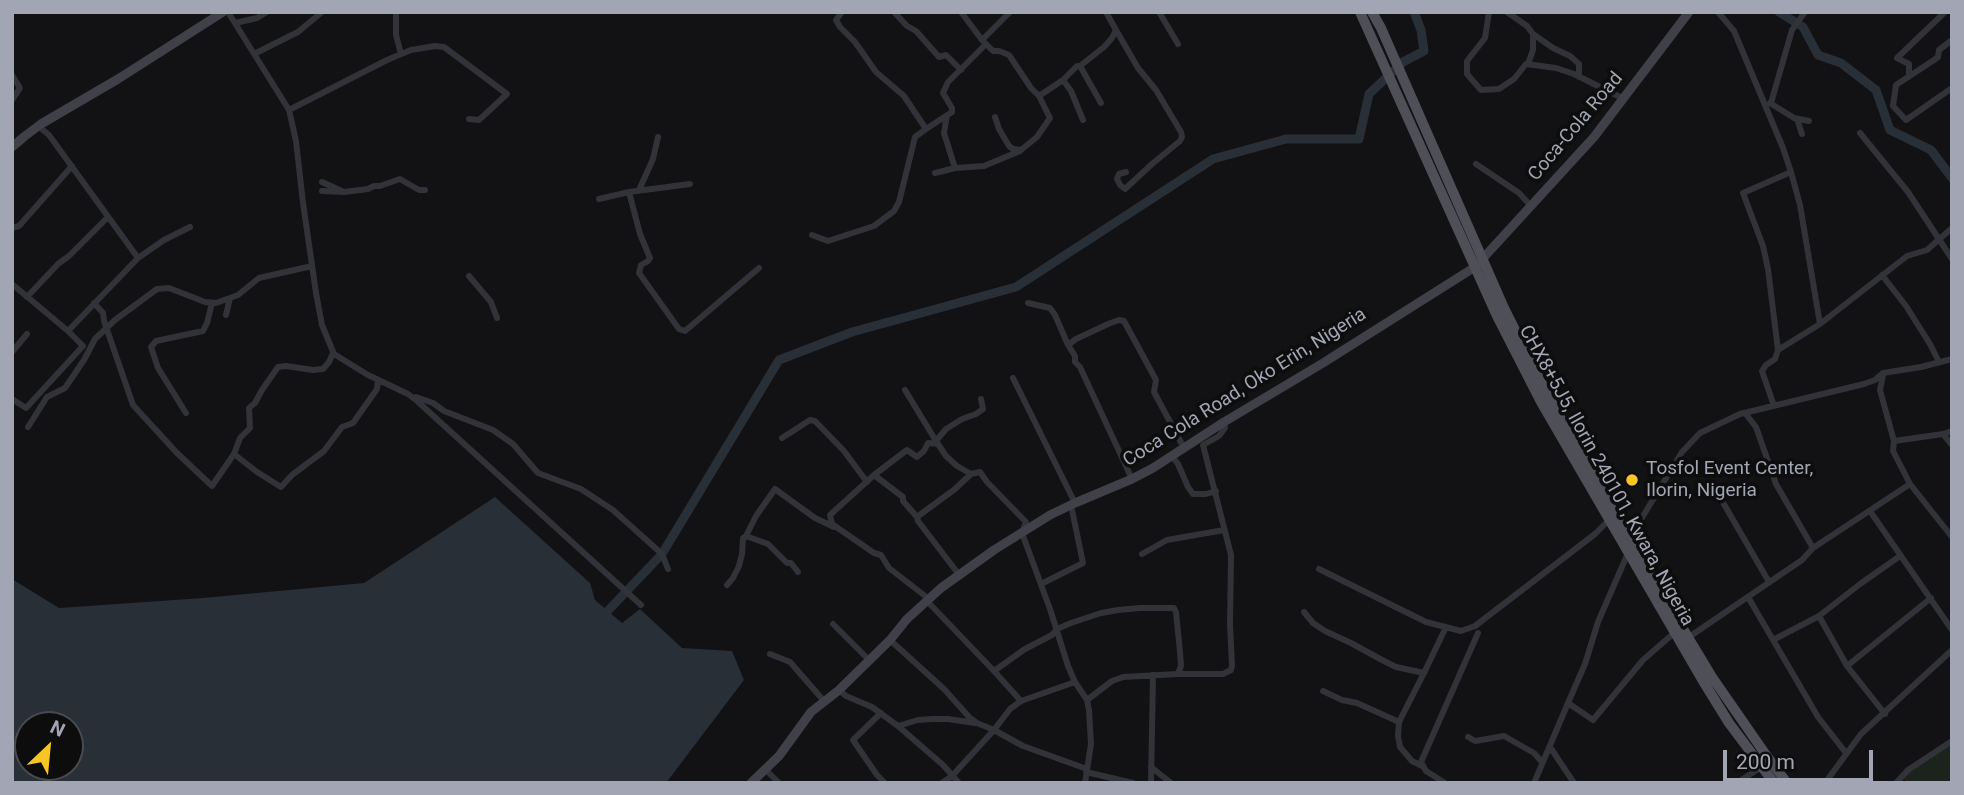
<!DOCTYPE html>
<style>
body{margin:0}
#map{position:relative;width:1964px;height:795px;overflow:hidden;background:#121113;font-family:Roboto,sans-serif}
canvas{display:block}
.frame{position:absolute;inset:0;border:14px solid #a2a6b4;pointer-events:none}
.north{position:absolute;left:14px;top:711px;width:70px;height:70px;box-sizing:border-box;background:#0d0d0e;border:2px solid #494a50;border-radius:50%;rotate:26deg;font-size:19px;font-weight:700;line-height:28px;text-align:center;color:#a2a6b4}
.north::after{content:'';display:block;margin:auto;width:24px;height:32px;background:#f7c625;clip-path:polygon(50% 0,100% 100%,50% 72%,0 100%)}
.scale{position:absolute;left:1723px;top:750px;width:150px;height:32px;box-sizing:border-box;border:4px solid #a2a6b4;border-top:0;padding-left:9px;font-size:21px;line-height:24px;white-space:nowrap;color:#a2a6b4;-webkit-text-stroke:5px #0d0d0e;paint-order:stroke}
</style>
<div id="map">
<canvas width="1964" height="795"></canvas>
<div class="frame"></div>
<div class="north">N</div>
<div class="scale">200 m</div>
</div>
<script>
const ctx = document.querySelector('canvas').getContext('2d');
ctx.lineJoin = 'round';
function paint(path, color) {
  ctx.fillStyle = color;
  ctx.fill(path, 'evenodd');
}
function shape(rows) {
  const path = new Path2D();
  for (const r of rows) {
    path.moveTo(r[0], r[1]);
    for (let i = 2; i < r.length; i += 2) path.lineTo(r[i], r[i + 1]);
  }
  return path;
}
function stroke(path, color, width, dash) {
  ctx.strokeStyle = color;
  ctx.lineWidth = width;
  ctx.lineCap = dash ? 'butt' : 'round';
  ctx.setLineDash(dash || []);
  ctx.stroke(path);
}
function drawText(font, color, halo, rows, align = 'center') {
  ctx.font = font + ' Roboto,sans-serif';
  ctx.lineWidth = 7;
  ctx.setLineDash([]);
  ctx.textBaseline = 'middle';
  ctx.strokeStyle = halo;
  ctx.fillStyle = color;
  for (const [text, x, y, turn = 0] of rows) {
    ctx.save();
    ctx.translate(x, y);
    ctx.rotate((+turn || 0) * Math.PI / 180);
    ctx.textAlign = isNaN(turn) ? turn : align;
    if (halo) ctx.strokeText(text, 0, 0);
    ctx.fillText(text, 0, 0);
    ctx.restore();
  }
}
paint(shape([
 [1952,741,1952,783,1911,783,1900,778]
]), '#1c231d');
paint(shape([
 [495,497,590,583,595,600,622,623,640,609,682,648,732,651,744,680,666,783,12,783,12,579,59,608,203,598,364,583],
 [28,725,70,725,70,767,28,767]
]), '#282f37');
stroke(shape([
 [1779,12,1803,27,1818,55,1841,63,1876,90,1890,130,1931,150,1952,178],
 [600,619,662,554,779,360,852,332,1016,287,1213,159,1286,139,1359,139,1369,94,1403,62,1424,51,1421,30,1414,12]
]), '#282f37', 9);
stroke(shape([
 [228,12,289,110,296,141,303,203,316,293,322,325,334,354,368,375,408,394,417,401,641,605],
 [396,12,396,35,401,54],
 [842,12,836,20,840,27,855,42,876,72,904,96,926,129,952,112,952,108,943,93,948,82,986,44],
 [894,12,907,26,916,31,939,57,946,55,961,70],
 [961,12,982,40],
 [1010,12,982,40,993,51,999,51,1009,55,1031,88,1039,96],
 [1106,12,1116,30],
 [1159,12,1178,44],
 [1489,12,1485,38,1467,61,1467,74,1481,90,1499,89,1514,79,1526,64,1556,68,1574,74,1624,99],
 [1507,12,1527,26,1533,34,1533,50,1528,64],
 [1718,12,1734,31,1783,148,1791,172,1800,205,1820,324],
 [235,23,257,18,267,12],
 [1533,34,1553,48,1570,56,1579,64,1579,77],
 [1952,40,1939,50,1938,57,1934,60,1896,85,1893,106,1906,120,1952,88],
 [254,54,298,32,322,12],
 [1080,66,1077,66,1063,80,1071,91,1083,120],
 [12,75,20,88,12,100],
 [1909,76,1909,64,1897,58,1945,12],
 [1101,103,1080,66,1104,47,1112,38,1116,30,1138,68,1156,90,1181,132,1182,137,1180,141,1152,164,1125,189,1120,185,1117,179,1119,174,1126,172],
 [1770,103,1794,118,1809,121],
 [1771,103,1792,30,1805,12],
 [289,110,387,60,411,50,435,46,444,47,507,94,479,120,469,119],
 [947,115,944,133,955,168],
 [995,117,999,129,1009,146,1013,149,1021,150,1037,137,1050,118,1039,96,1063,80],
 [1797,119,1802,134],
 [38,126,49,135,138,258],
 [1860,133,1908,192,1952,259],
 [1476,164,1519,193,1531,206],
 [935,173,955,168,984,166,1020,151],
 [322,182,344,192,322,191],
 [639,190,653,159,658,137],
 [344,192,368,189,374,186,380,186,400,179,419,190,425,190],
 [629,192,640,234,650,258,648,261,641,265,639,273,679,329,685,331,759,268],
 [599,199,629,192,690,184],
 [12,228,19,226,72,166],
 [812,235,828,241,874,226,894,211,899,202,915,137,926,129],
 [1882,275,1906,306,1930,344,1939,362],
 [469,276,491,302,497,318],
 [12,284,68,331,138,258,164,240,190,227],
 [27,297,58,264,69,256,108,217],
 [94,303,103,313,104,321,133,405,177,453,212,486,234,454,240,438,250,428,249,408,255,403,262,390,278,367,286,366,313,370,323,369,329,362,333,353],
 [1028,303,1050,308,1055,315,1068,345,1076,339,1108,324,1119,320,1124,321,1156,380,1154,392,1184,448],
 [226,315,230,298],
 [1068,345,1075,356,1075,362,1080,367,1132,479],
 [1778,350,1820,324,1907,256,1927,250,1952,228],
 [12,352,27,334],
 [1883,375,1880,390,1894,441,1893,451,1910,484,1952,537],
 [1013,378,1075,503],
 [905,390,936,441],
 [416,397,433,403,444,411,493,430,513,444,538,473,581,489,613,510,662,554,668,569],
 [12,399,26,408,83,346,68,331],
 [981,399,983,409,976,414,962,419,946,429,936,441,946,456,957,466,971,474,980,472,987,482,1026,522,1022,533,1050,609,1068,666,1075,682,1087,700,1089,710,1091,744,1085,783],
 [1774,406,1762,371,1766,365,1775,359,1778,350,1768,269,1763,246,1743,193,1791,172],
 [186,413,158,368,151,347,156,341,203,331,207,323,212,303],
 [1745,413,1756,427,1776,484,1813,548],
 [28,427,47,397,65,388,84,360,95,339,115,320,157,289,169,288,205,302,216,303,238,295,259,278,312,266],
 [1943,434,1952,445],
 [782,438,810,420,815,421,844,451,867,482],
 [1894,441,1943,434,1952,431],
 [234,454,257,472,281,487,292,475,324,451,342,427,353,423,377,389,378,380],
 [1172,456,1178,464,1188,487,1193,494,1206,494,1216,491],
 [874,475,830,515,832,524,874,553,881,555,889,568,929,599],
 [1721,499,1769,582],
 [1870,511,1952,630],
 [917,517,903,501,903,497,874,475,907,450,917,457,924,451,928,443,938,444],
 [1629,539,1682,452,1700,433,1740,414,1864,384,1875,380,1883,373,1921,367,1952,359],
 [1142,554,1167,540,1224,530],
 [1319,569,1426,622,1461,631,1475,626,1595,534,1609,520],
 [798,572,791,563,787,563,768,544,746,536,756,516,775,489,815,518,834,527],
 [960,576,918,521,917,517,955,489,971,474],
 [1041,584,1083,563,1071,505],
 [727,585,733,578,739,566,742,554,743,538,746,536],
 [1748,597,1818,717,1846,753],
 [927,601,994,671,1025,649,1052,635,1057,629,1071,623,1101,613,1118,610,1140,608,1174,608,1176,612,1180,652,1181,666,1178,674,1123,677,1112,681,1087,700],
 [1304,612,1313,623,1325,631,1351,643,1382,660,1396,667,1424,673,1446,627],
 [1819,616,1847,666,1885,714],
 [833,624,870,661],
 [1689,637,1802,560,1813,548,1910,484],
 [890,640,944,689,970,718,977,723,994,730,1010,709,1021,701],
 [1773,640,1819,616,1860,584,1900,556],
 [770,654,790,662,824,701],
 [1847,666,1931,598],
 [994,671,1021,701,1075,682],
 [1178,674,1223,674,1231,670,1232,666,1230,624,1231,555,1203,445,1219,436,1225,428,1224,422],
 [839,690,846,696,872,707,898,726,918,720,932,719,948,719,975,723],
 [1323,691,1342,700,1357,703,1399,722,1424,673],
 [1568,703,1585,664,1598,622,1628,553],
 [881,713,853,740,877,775,885,783],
 [1399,722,1398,736,1400,747,1412,761,1422,766],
 [898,726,943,765,959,783],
 [1468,737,1475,741,1504,736,1534,753,1542,762],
 [1550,747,1574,783],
 [1151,767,1171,783],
 [765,769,779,783],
 [1086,772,1133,783],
 [942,783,952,776,994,730,1023,746,1087,769],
 [1151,783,1153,675],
 [1445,783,1426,771,1421,762,1478,633],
 [1534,783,1568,703,1593,720,1643,660,1674,633],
 [1737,783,1761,767],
 [1825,783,1861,734,1952,650],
 [1896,783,1908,770,1952,741]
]), '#323338', 6);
stroke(shape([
 [12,147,25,136,41,124,118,79,223,12],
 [751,783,779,756,811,712,839,690,890,640,907,619,941,588,994,550,1050,515,1075,503,1132,479,1153,468,1224,422,1323,363,1475,267,1594,137,1689,12]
]), '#404148', 9);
stroke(shape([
 [1360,12,1497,316,1541,402,1703,681,1729,723,1774,783],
 [1372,12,1381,28,1504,308,1547,394,1629,539,1712,677,1766,755,1787,783]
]), '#4e4f57', 10);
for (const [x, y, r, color] of [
 [1632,480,7,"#f7c625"]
]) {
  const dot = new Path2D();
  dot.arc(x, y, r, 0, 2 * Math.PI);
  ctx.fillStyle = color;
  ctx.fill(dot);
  stroke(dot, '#0d0d0e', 2.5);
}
drawText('19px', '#a2a6b4', '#0d0d0e', [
 ["Coca-Cola Road",1576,127,-50],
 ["Coca Cola Road, Oko Erin, Nigeria",1245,388,-32],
 ["CHX8+5J5, Ilorin 240101, Kwara, Nigeria",1606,476,61]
]);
drawText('19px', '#a2a6b4', '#0d0d0e', [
 ["Tosfol Event Center,",1646,469],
 ["Ilorin, Nigeria",1646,491]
], 'left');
</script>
